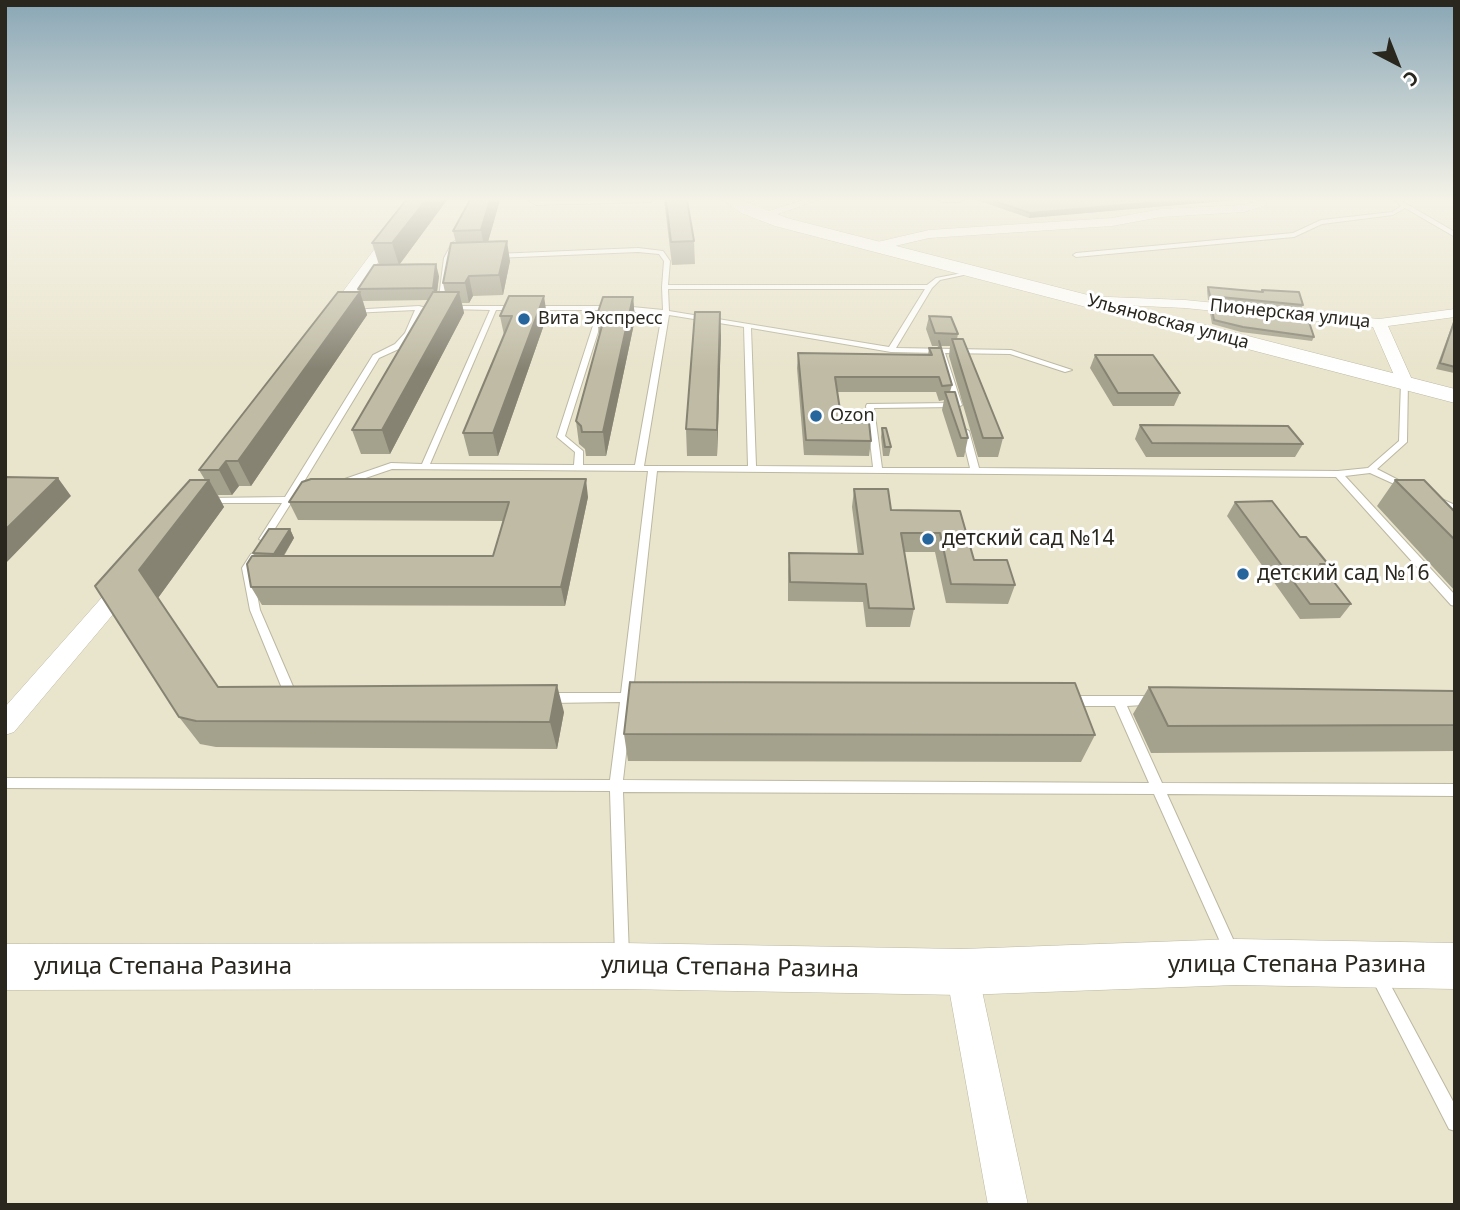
<!DOCTYPE html>
<meta charset="utf-8">
<style>
body{margin:0}
#map{position:relative;width:1460px;height:1210px;overflow:hidden;background:#e9e4cc;font-family:"Noto Sans",sans-serif}
canvas{display:block}
.frame{position:absolute;inset:0;border:7px solid #29271e;pointer-events:none}
.north{position:absolute;left:1362px;top:28px;width:70px;height:70px;-webkit-text-stroke:5px #fff;paint-order:stroke;rotate:138deg;font-size:19px;font-weight:700;line-height:28px;text-align:center;color:#29271e}
.north::after{content:'';display:block;margin:auto;width:24px;height:32px;background:#29271e;clip-path:polygon(50% 0,100% 100%,50% 72%,0 100%)}
</style>
<div id="map">
<canvas width="1460" height="1210"></canvas>
<div class="frame"></div>
<div class="north">С</div>
</div>
<script>
const ctx = document.querySelector('canvas').getContext('2d');
ctx.lineJoin = 'round';
function shape(rows) {
  const path = new Path2D();
  for (const r of rows) {
    path.moveTo(r[0], r[1]);
    for (let i = 2; i < r.length; i += 2) path.lineTo(r[i], r[i + 1]);
  }
  return path;
}
function stroke(path, color, width, dash) {
  ctx.strokeStyle = color;
  ctx.lineWidth = width;
  ctx.lineCap = dash ? 'butt' : 'round';
  ctx.setLineDash(dash || []);
  ctx.stroke(path);
}
function paint(path, color) {
  ctx.fillStyle = color;
  ctx.fill(path, 'evenodd');
}
function drawText(font, color, halo, rows, align = 'center') {
  ctx.font = font + ' "Noto Sans",sans-serif';
  ctx.lineWidth = 6;
  ctx.setLineDash([]);
  ctx.textBaseline = 'middle';
  ctx.strokeStyle = halo;
  ctx.fillStyle = color;
  for (const [text, x, y, turn = 0] of rows) {
    ctx.save();
    ctx.translate(x, y);
    ctx.rotate((+turn || 0) * Math.PI / 180);
    ctx.textAlign = isNaN(turn) ? turn : align;
    if (halo) ctx.strokeText(text, 0, 0);
    ctx.fillText(text, 0, 0);
    ctx.restore();
  }
}
const lane = shape([
 [527,200,537,201,653,200,650,202,536,205,527,200],
 [939,200,963,200,960,202,942,202,939,200],
 [1395,200,1400,200,1455,232,1455,237,1405,208,1393,215,1322,224,1294,237,1076,257,1073,255,1076,253,1293,233,1321,220,1392,212,1401,206,1395,200],
 [455,241,458,243,450,258,444,305,441,307,438,305,444,258,452,243,455,241],
 [638,248,663,251,670,261,668,285,927,285,936,278,973,271,973,273,940,280,932,288,896,348,1011,350,1072,370,1065,372,1010,354,945,353,962,405,958,407,874,408,882,468,970,468,961,431,965,429,969,431,979,468,1338,471,1368,468,1399,441,1401,382,1408,380,1407,442,1377,469,1410,486,1406,489,1403,488,1370,473,1345,476,1455,595,1455,606,1451,605,1336,477,657,471,633,692,644,694,646,697,644,700,632,702,623,780,1149,783,1115,706,1070,706,1066,704,1064,701,1066,698,1070,696,1155,696,1159,698,1161,701,1159,704,1127,706,1162,783,1455,784,1455,796,1167,794,1238,950,1236,955,1231,957,1226,955,1154,794,623,792,629,956,627,961,622,963,617,961,615,956,610,791,5,788,5,778,610,780,620,702,548,703,544,701,542,698,544,695,548,693,621,693,648,471,392,469,345,485,342,486,338,483,339,481,391,463,422,464,490,310,448,309,447,308,450,306,518,306,521,308,518,310,496,310,430,464,574,465,575,452,557,437,598,310,534,310,531,308,534,306,622,306,663,310,662,287,664,261,659,254,638,252,495,258,492,256,495,254,638,248],
 [668,289,925,289,889,347,669,311,668,289],
 [605,310,662,314,635,465,583,465,583,451,565,436,605,310],
 [669,315,744,327,748,466,644,466,669,315],
 [751,328,891,352,938,353,953,403,867,404,866,406,873,467,756,466,751,328],
 [419,306,426,308,421,310,412,333,401,348,379,358,294,498,295,500,291,503,267,541,264,542,259,539,282,503,205,503,203,501,208,498,285,497,373,355,395,344,405,333,415,310,352,313,350,312,350,310,419,306],
 [1437,497,1455,505,1455,512,1434,502,1432,500,1437,497],
 [254,553,259,556,252,568,260,610,298,698,296,701,292,703,288,701,286,698,250,610,242,568,251,554,254,553],
 [1378,968,1383,971,1455,1105,1455,1131,1449,1129,1373,981,1370,976,1373,971,1378,968]
]);
const street = shape([
 [411,200,423,200,337,319,327,319,325,316,327,313,411,200],
 [802,200,819,200,760,220,754,216,802,200],
 [1261,200,1266,201,1266,205,1244,212,1161,217,1112,226,929,238,878,250,872,246,873,243,929,230,1112,218,1161,209,1243,205,1261,200],
 [1083,296,1185,300,1379,319,1455,309,1455,317,1388,326,1413,382,1405,387,1397,382,1373,327,1185,308,1078,303,1078,297,1083,296],
 [128,574,136,577,139,582,136,587,14,732,5,735,5,707,120,577,128,574],
 [962,956,974,960,978,972,1028,1205,988,1205,946,972,950,960,962,956]
]);
const secondary = shape([
 [723,200,742,200,787,218,1455,389,1455,403,775,226,741,213,723,200],
 [1236,939,1455,943,1455,989,1236,985,962,995,622,989,5,990,5,944,622,943,962,949,1236,939]
]);
stroke(lane, '#bcb8a1', 2);
stroke(street, '#bcb8a1', 1);
stroke(secondary, '#bcb8a1', 1);
paint(lane, '#fff');
paint(street, '#fff');
paint(secondary, '#fff');
paint(shape([
 [406,200,447,200,400,264,439,276,437,292,445,292,443,283,456,243,453,231,470,200,500,200,488,242,510,261,503,295,473,296,469,303,462,303,464,313,390,454,361,454,352,430,428,300,363,301,367,315,251,486,239,486,232,495,218,495,224,507,158,598,218,687,564,712,557,749,216,747,200,744,179,717,95,586,205,480,199,470,359,292,358,289,379,265,372,243],
 [664,200,687,200,694,241,695,264,672,265],
 [976,200,1235,200,1029,218],
 [1208,287,1261,291,1262,290,1303,305,1301,309,1208,300,1207,291],
 [633,297,635,319,606,456,586,456,585,449,579,444,576,421,599,336,597,315],
 [1212,309,1314,337,1312,341,1241,332,1212,324,1210,313],
 [500,316,547,316,498,456,469,456,463,433,504,335],
 [929,316,958,334,957,339,1003,438,998,457,978,457,949,356,950,346,940,346,952,385,950,392,968,438,964,457,957,457,942,410,944,400,939,401,936,392,837,392,842,423,871,441,869,456,804,455,797,368,798,353,928,355,929,348,937,348,938,346,932,346,926,329],
 [1455,317,1455,372,1454,373,1436,369],
 [721,336,717,456,687,456,686,429],
 [1095,355,1180,393,1174,406,1113,406,1090,368],
 [1140,425,1303,444,1295,457,1146,457,1135,439],
 [882,428,891,447,889,456,883,456,881,437],
 [1395,480,1455,512,1455,591,1377,506],
 [854,489,891,510,960,511,974,560,1015,585,1008,604,946,603,935,552,904,552,914,609,910,627,866,627,863,602,788,601,788,571,789,553,858,554,852,507],
 [588,497,565,606,262,605,251,587,254,556,253,553,290,529,294,538,284,556,493,556,503,521,298,520,289,502],
 [1235,502,1300,537,1328,564,1324,569,1351,604,1340,618,1300,619,1227,516],
 [1149,687,1455,691,1455,751,1151,753,1133,714],
 [624,734,1095,735,1081,762,628,761]
]), '#a4a18d');
paint(shape([
 [426,200,447,200,399,265,392,243],
 [490,200,500,200,485,252,481,230],
 [1181,200,1235,200,1029,218,1030,213],
 [507,241,510,261,503,295,499,275],
 [436,264,439,276,436,300,433,288],
 [469,276,473,296,469,303,465,283],
 [360,292,367,315,251,486,238,461],
 [459,292,464,313,390,454,382,430],
 [544,296,547,316,498,456,493,433],
 [633,297,635,319,606,456,603,432],
 [720,312,721,336,717,456,717,430],
 [226,461,239,486,232,495,219,470],
 [58,478,71,496,5,564,5,530],
 [586,479,588,497,565,606,561,587],
 [209,480,224,507,158,598,139,570],
 [290,529,294,538,279,563,274,554],
 [557,685,564,712,557,749,550,722]
]), '#868373');
const building = shape([
 [406,200,426,200,392,243,372,243,406,200],
 [470,200,490,200,481,230,453,231,470,200],
 [666,200,687,200,694,241,671,242,666,200],
 [991,200,1181,200,1030,213,991,200],
 [507,241,499,275,469,276,465,283,443,283,451,243,507,241],
 [436,264,433,288,358,289,374,265,436,264],
 [1208,287,1263,292,1262,290,1299,292,1303,305,1210,296,1208,287],
 [338,292,360,292,238,461,226,461,219,470,199,470,338,292],
 [433,292,459,292,382,430,352,430,433,292],
 [509,296,544,296,493,433,463,433,512,316,500,316,509,296],
 [603,297,633,297,603,432,582,432,581,426,576,421,605,315,597,315,603,297],
 [1212,309,1308,319,1314,337,1243,327,1214,320,1212,309],
 [695,312,720,312,717,430,686,429,695,312],
 [929,316,951,317,958,334,935,333,929,316],
 [1455,319,1455,367,1440,363,1455,319],
 [952,339,963,339,1003,438,983,438,952,339],
 [939,341,952,385,942,386,939,377,835,377,842,423,869,422,871,441,806,440,798,353,932,355,929,348,941,348,939,341],
 [1095,355,1153,355,1180,393,1118,393,1095,355],
 [945,392,955,392,968,438,961,438,945,392],
 [1140,425,1288,426,1303,444,1152,443,1140,425],
 [882,428,886,428,891,447,885,447,882,428],
 [5,477,58,478,5,530,5,477],
 [311,479,586,479,561,587,251,587,247,564,252,556,493,556,509,502,289,502,302,482,311,479],
 [190,480,209,480,139,570,218,687,557,685,550,722,196,721,179,717,95,586,190,480],
 [1395,480,1424,480,1455,512,1455,540,1395,480],
 [854,489,888,489,891,510,960,511,974,560,1007,560,1015,585,951,584,940,533,901,533,914,609,869,608,866,584,790,582,789,553,863,554,854,489],
 [1272,501,1300,537,1306,537,1328,564,1320,564,1351,604,1310,604,1235,502,1272,501],
 [269,529,290,529,274,554,253,553,269,529],
 [630,682,1075,683,1095,735,624,734,630,682],
 [1149,687,1455,691,1455,725,1168,726,1149,687]
]);
paint(building, '#bfbba4');
stroke(building, '#868373', 2);
const sky = ctx.createLinearGradient(0, 0, 0, 369);
sky.addColorStop(0, '#89a6b5');
sky.addColorStop(0.54, '#f5f3e8');
sky.addColorStop(1, '#f5f3e800');
ctx.fillStyle = sky;
ctx.fillRect(0, 0, 1460, 369);
for (const [x, y, r, color] of [
 [524,319,7,"#27669c"],
 [816,416,7,"#27669c"],
 [928,539,7,"#27669c"],
 [1243,574,7,"#27669c"]
]) {
  const dot = new Path2D();
  dot.arc(x, y, r, 0, 2 * Math.PI);
  ctx.fillStyle = color;
  ctx.fill(dot);
  stroke(dot, '#fff', 2.5);
}
drawText('18px', '#29271e', '#fff', [
 ["Пионерская улица",1290,314,6],
 ["Ульяновская улица",1168,322,15]
]);
drawText('18px', '#29271e', '#fff', [
 ["Вита Экспресс",538,319],
 ["Ozon",830,416]
], 'left');
drawText('21px', '#29271e', '#fff', [
 ["детский сад №14",942,539],
 ["детский сад №16",1257,574]
], 'left');
drawText('24px', '#29271e', '#fff', [
 ["улица Степана Разина",1297,965],
 ["улица Степана Разина",163,967],
 ["улица Степана Разина",730,968,1]
]);
</script>
